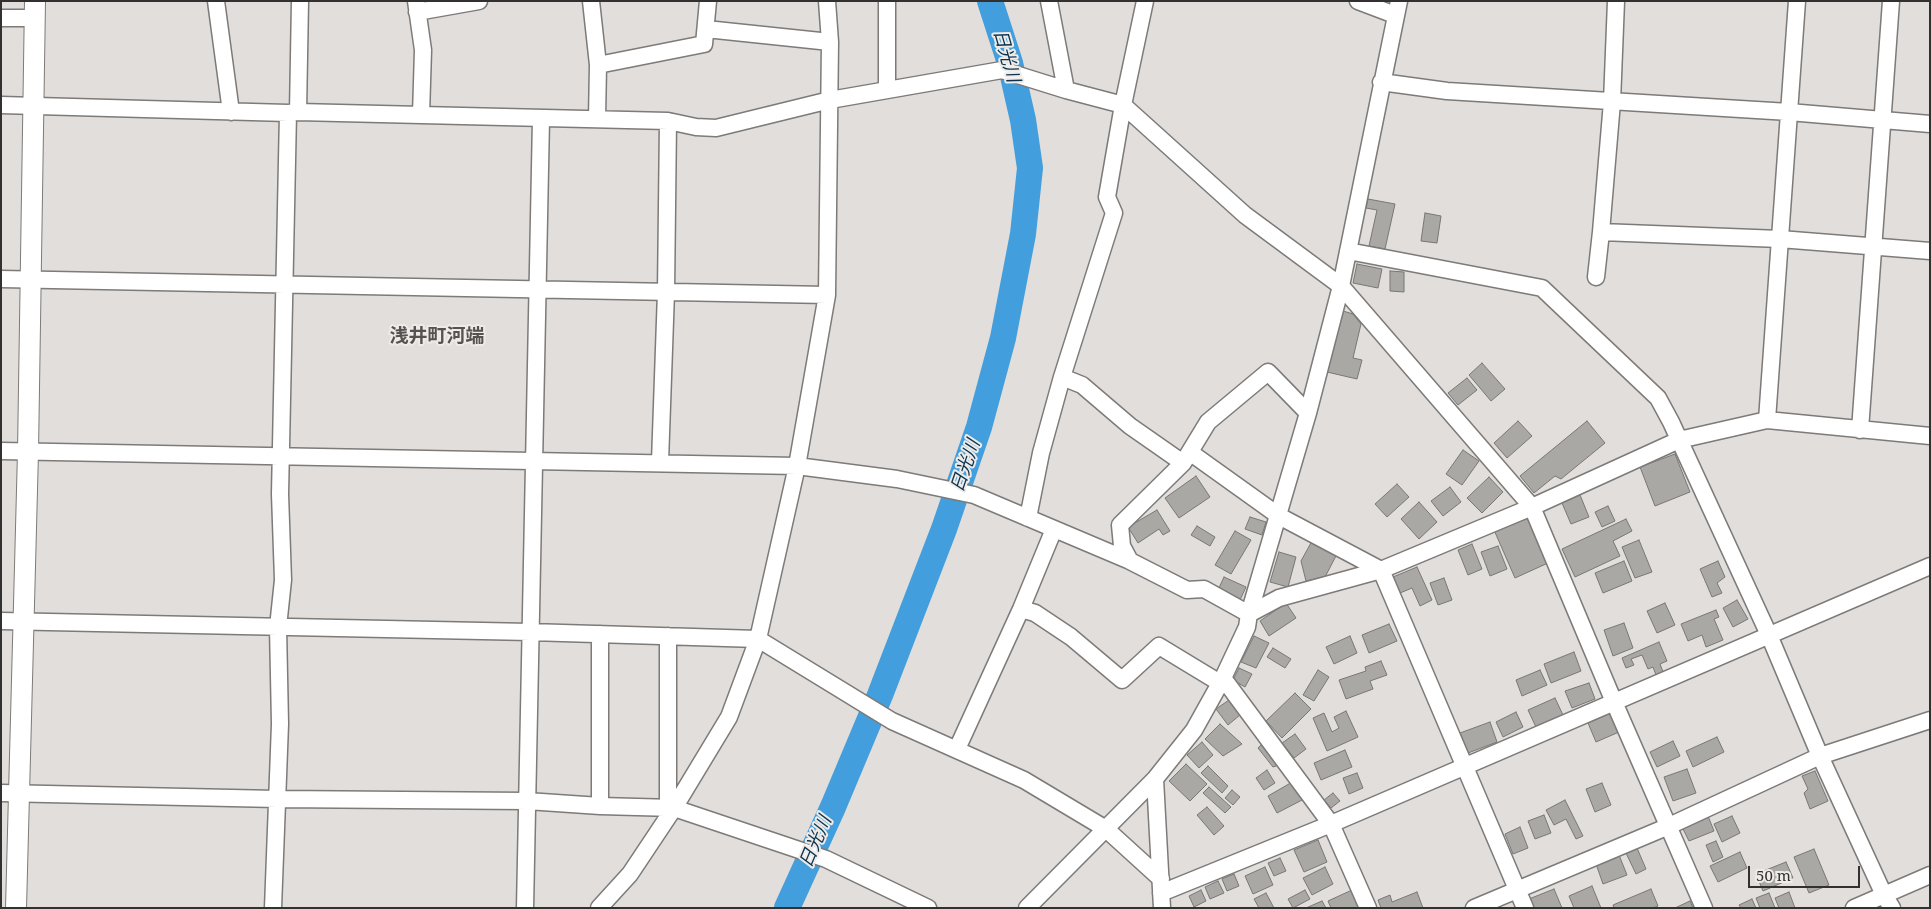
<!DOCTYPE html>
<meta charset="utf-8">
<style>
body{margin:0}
#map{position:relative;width:1931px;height:909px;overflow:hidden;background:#e1dedc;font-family:"Noto Serif",serif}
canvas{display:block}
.frame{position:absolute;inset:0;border:2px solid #323030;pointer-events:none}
.scale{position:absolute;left:1748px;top:866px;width:112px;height:22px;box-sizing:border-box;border:2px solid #323030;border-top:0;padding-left:6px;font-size:15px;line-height:18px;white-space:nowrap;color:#323030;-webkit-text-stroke:4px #eeebe9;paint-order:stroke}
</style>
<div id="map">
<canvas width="1931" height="909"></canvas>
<div class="frame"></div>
<div class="scale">50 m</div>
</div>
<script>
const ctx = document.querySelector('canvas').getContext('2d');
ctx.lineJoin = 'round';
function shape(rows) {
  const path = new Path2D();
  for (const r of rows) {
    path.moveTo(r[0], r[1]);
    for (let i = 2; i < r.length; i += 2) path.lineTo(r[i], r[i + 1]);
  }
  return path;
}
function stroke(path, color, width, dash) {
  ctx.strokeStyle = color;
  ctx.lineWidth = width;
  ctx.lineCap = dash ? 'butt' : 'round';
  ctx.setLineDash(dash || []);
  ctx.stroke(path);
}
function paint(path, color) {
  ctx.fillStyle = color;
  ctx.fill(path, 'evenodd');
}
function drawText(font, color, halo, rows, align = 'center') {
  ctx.font = font + ' "Noto Serif","Noto Sans JP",serif';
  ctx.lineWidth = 4;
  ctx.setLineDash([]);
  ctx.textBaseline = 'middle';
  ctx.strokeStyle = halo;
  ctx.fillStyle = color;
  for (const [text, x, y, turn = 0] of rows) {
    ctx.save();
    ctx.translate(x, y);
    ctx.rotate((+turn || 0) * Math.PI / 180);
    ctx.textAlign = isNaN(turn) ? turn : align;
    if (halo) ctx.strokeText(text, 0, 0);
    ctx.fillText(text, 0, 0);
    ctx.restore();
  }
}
stroke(shape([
 [787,908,833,807,880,695,944,529,979,427,1003,338,1023,234,1030,168,1023,120,1010,63,990,1]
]), '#429edc', 26);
const building = shape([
 [1368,199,1395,204,1385,249,1369,246,1377,210,1366,208,1368,199],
 [1425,213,1441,216,1437,243,1421,241,1425,213],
 [1357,264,1382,269,1378,288,1353,283,1357,264],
 [1390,271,1404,272,1404,292,1390,291,1390,271],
 [1343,311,1353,314,1361,324,1353,358,1362,360,1357,379,1327,372,1343,311],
 [1482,363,1505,389,1491,401,1469,375,1482,363],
 [1467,378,1477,390,1458,405,1448,393,1467,378],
 [1518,421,1532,436,1507,458,1494,443,1518,421],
 [1587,421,1605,443,1561,479,1555,476,1534,493,1520,476,1587,421],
 [1463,450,1479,461,1462,485,1446,474,1463,450],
 [1675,454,1690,492,1655,506,1640,467,1675,454],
 [1196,476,1210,497,1179,518,1165,498,1196,476],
 [1489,477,1503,492,1482,513,1467,498,1489,477],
 [1397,484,1409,497,1387,517,1375,504,1397,484],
 [1450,487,1461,502,1443,516,1431,501,1450,487],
 [1580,495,1589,517,1571,524,1562,503,1580,495],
 [1419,502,1437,522,1419,539,1401,519,1419,502],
 [1608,506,1615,521,1602,527,1595,512,1608,506],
 [1157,510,1170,531,1163,535,1159,529,1138,543,1128,527,1157,510],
 [1250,517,1266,522,1262,535,1245,529,1250,517],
 [1524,517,1529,521,1548,563,1515,578,1494,530,1524,517],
 [1626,519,1632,531,1613,541,1620,556,1575,577,1562,549,1626,519],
 [1197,526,1215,537,1210,546,1191,535,1197,526],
 [1235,531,1251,540,1231,574,1215,565,1235,531],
 [1639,540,1652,572,1635,578,1622,547,1639,540],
 [1312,541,1337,554,1325,577,1306,581,1301,561,1312,541],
 [1472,544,1482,569,1468,575,1458,550,1472,544],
 [1498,546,1507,569,1490,576,1481,552,1498,546],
 [1279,552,1296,557,1288,587,1270,582,1279,552],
 [1624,561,1632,581,1603,593,1595,573,1624,561],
 [1718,561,1725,577,1717,583,1722,593,1712,597,1700,569,1718,561],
 [1417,567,1432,600,1420,606,1412,588,1400,593,1393,577,1417,567],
 [1224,577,1246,587,1240,600,1218,590,1224,577],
 [1444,578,1452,600,1438,605,1430,583,1444,578],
 [1737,600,1748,619,1733,627,1723,608,1737,600],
 [1286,603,1296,618,1269,636,1260,621,1286,603],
 [1665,603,1675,625,1657,633,1647,611,1665,603],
 [1716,610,1719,617,1714,619,1723,640,1706,647,1702,635,1688,641,1681,624,1716,610],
 [1624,623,1633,648,1613,656,1604,630,1624,623],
 [1389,624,1397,641,1369,653,1362,635,1389,624],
 [1254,636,1269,643,1256,668,1241,662,1254,636],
 [1350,636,1357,653,1334,664,1326,647,1350,636],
 [1659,642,1667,661,1660,664,1663,672,1656,675,1653,667,1648,669,1642,655,1631,659,1634,665,1626,668,1622,658,1659,642],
 [1273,648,1291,659,1285,668,1267,657,1273,648],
 [1574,652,1581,671,1551,683,1544,664,1574,652],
 [1381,661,1387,675,1370,681,1373,689,1346,699,1339,680,1366,671,1365,667,1381,661],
 [1239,668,1252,674,1245,687,1233,680,1239,668],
 [1318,670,1329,677,1314,701,1303,695,1318,670],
 [1540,670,1547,685,1522,696,1516,680,1540,670],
 [1589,683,1595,699,1572,708,1565,691,1589,683],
 [1295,693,1311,709,1282,738,1266,721,1295,693],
 [1555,698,1563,715,1536,727,1528,710,1555,698],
 [1229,700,1240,715,1228,725,1216,709,1229,700],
 [1346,711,1358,737,1327,751,1313,718,1324,713,1332,732,1339,728,1334,717,1346,711],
 [1516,712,1523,727,1503,737,1496,722,1516,712],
 [1611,713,1619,732,1596,742,1588,723,1611,713],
 [1490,722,1497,742,1468,753,1460,733,1490,722],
 [1220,724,1242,744,1223,756,1205,739,1220,724],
 [1295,734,1306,749,1294,758,1282,743,1295,734],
 [1717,737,1724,752,1693,767,1686,751,1717,737],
 [1673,741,1680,756,1657,767,1650,752,1673,741],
 [1202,742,1213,755,1199,768,1187,755,1202,742],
 [1262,744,1279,765,1273,767,1258,748,1262,744],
 [1345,750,1352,767,1321,780,1314,763,1345,750],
 [1186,764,1207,784,1190,801,1169,781,1186,764],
 [1208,766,1228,786,1222,793,1201,773,1208,766],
 [1687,769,1696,793,1673,801,1664,777,1687,769],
 [1267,770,1275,783,1264,790,1256,778,1267,770],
 [1815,771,1828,801,1810,809,1804,793,1808,789,1802,776,1815,771],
 [1357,773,1363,788,1349,794,1343,778,1357,773],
 [1294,781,1304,799,1277,813,1268,796,1294,781],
 [1602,783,1611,805,1595,812,1586,789,1602,783],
 [1209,787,1231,807,1225,813,1203,793,1209,787],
 [1232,790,1240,797,1233,805,1225,798,1232,790],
 [1333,793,1340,801,1331,808,1324,800,1333,793],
 [1565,800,1583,836,1576,839,1566,819,1554,825,1546,810,1565,800],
 [1207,807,1224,826,1214,835,1197,815,1207,807],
 [1544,815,1551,833,1535,839,1528,821,1544,815],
 [1708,816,1714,831,1689,841,1682,827,1708,816],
 [1732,816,1740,833,1722,842,1714,824,1732,816],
 [1520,827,1528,848,1513,854,1505,834,1520,827],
 [1318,840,1327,862,1304,872,1294,850,1318,840],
 [1716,841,1723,857,1713,862,1706,845,1716,841],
 [1637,848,1646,869,1636,874,1626,853,1637,848],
 [1814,849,1829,885,1809,893,1794,857,1814,849],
 [1740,852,1747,868,1718,882,1710,866,1740,852],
 [1619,855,1627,875,1603,884,1596,864,1619,855],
 [1280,858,1286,871,1274,876,1268,863,1280,858],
 [1786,862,1793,878,1763,891,1756,874,1786,862],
 [1265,867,1273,885,1253,894,1245,876,1265,867],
 [1325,867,1333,884,1312,895,1303,878,1325,867],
 [1234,874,1239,886,1227,891,1222,879,1234,874],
 [1218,881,1224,893,1210,899,1205,887,1218,881],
 [1592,886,1601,908,1574,908,1569,896,1592,886],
 [1554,889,1562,908,1532,908,1529,899,1554,889],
 [1651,889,1658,906,1653,908,1614,908,1613,905,1651,889],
 [1201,890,1206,901,1194,907,1189,896,1201,890],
 [1305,890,1310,899,1293,908,1288,899,1305,890],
 [1352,890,1360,908,1331,908,1328,901,1352,890],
 [1417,892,1423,908,1381,908,1378,900,1390,895,1392,902,1417,892],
 [1789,892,1795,908,1779,908,1775,898,1789,892],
 [1266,893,1274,908,1259,908,1254,899,1266,893],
 [1769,893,1775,908,1760,908,1756,898,1769,893],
 [1752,899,1756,908,1741,908,1739,905,1752,899],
 [1322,901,1326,908,1306,908,1322,901],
 [1690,901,1693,908,1675,908,1690,901]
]);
paint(building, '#aaa8a5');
stroke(building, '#797775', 1);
const minor = shape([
 [216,1,231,112],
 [416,1,423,50,421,115],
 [591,1,598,65,597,119],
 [1049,1,1066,90],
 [1358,1,1395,15],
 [417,12,479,1],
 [1,18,35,18],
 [706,29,830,42],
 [598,65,704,44,708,1],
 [1381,82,1447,91,1789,112,1930,124],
 [887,89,887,1],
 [1,105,288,113,298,112,668,121,696,127,716,128,830,100,1002,70,1066,90,1123,105,1245,215,1341,286,1532,507,1614,702,1704,908],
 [298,112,300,1],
 [1601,232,1780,239,1930,251],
 [1348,251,1542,288,1658,398,1671,422,1769,635,1820,756,1884,895,1892,908],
 [1596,277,1601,232,1612,102,1616,1],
 [1,279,827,295],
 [1062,377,1082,385,1130,426,1183,463],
 [1308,413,1268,372,1208,422,1183,463,1120,525,1122,546,1130,561,1187,590,1204,589,1249,614,1279,598,1381,570,1532,507,1679,440,1767,420,1930,436],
 [1767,420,1797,1],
 [1860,430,1891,1],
 [1,451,797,466,897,479,974,495,1130,561],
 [1191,453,1279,516,1381,570,1525,908],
 [660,462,666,292,668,121],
 [1028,518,1041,453,1062,377,1114,213,1107,197,1123,105,1145,1],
 [1021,609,1035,613,1071,637,1122,680,1159,646,1220,683],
 [1,621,530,632,758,639,892,721,1024,780,1106,829,1161,879],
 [600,634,600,806],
 [1223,678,1331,824,1368,908],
 [957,749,1021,609,1054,529],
 [1,793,277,799,527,801,600,806,674,808,826,859,928,908],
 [668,807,668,636],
 [1161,893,1331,824,1930,566],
 [273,908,280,724,278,627,283,580,280,494,288,113],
 [525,908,541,119],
 [599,908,630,874,674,808,729,717,758,639,797,466,827,295,830,42,827,1],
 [1027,908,1155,779],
 [1162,908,1155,779,1194,730,1223,678,1247,627,1249,614,1308,413,1341,286,1399,1],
 [1474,908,1669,826,1820,756,1930,720],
 [1854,908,1930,875]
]);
const tertiary = shape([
 [16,908,28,452,35,1]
]);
stroke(minor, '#7d7a78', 19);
stroke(tertiary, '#7d7a78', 22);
stroke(minor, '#fff', 16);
stroke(tertiary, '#fff', 20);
drawText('italic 18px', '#0c334d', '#eeebe9', [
 ["日光川",1006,56,74],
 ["日光川",966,466,-71],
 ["日光川",816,842,-67]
]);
drawText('bold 19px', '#555251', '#eeebe9', [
 ["浅井町河端",437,337]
]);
</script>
